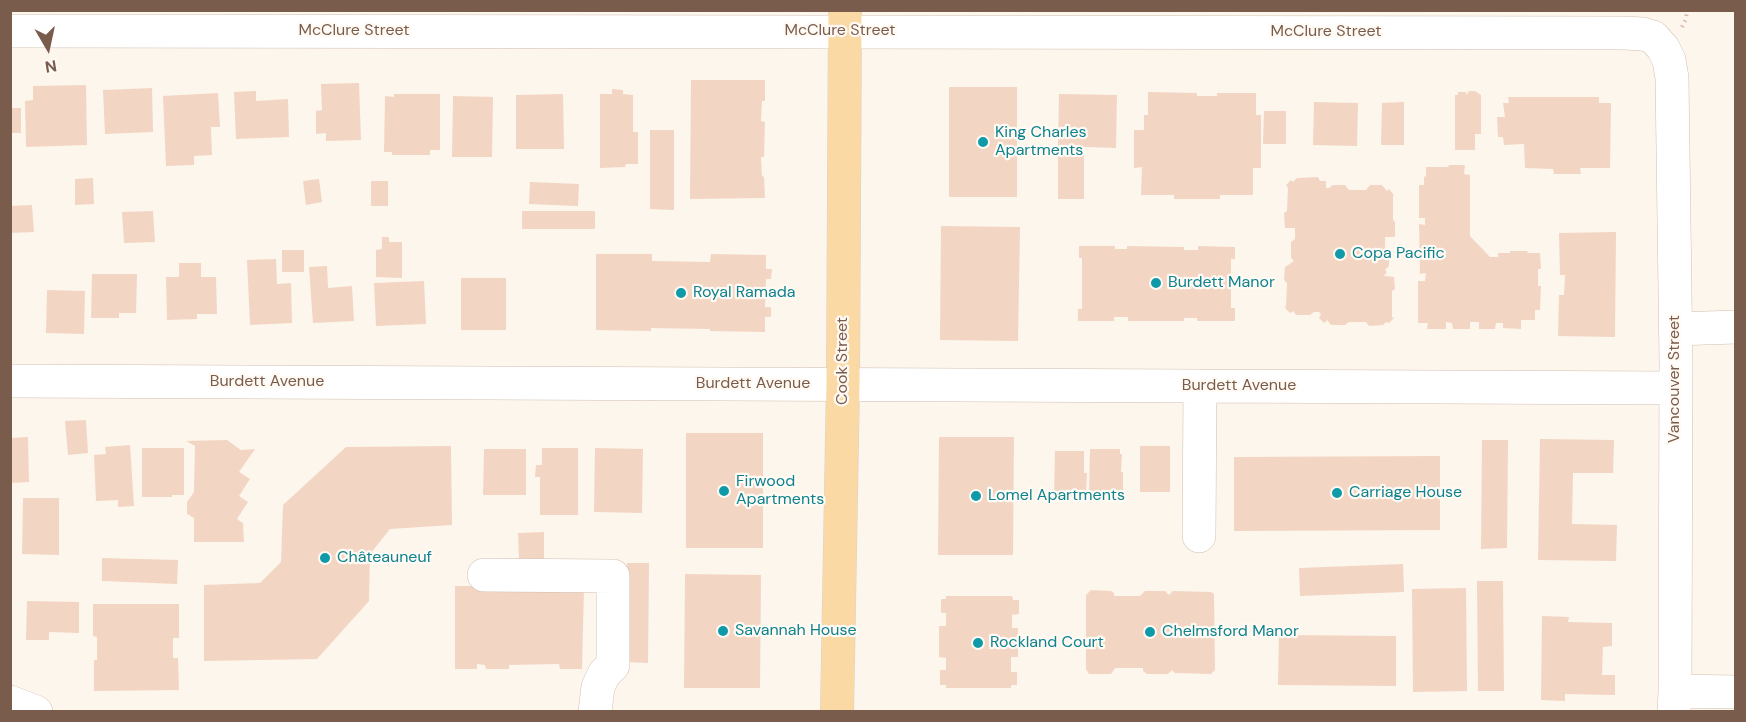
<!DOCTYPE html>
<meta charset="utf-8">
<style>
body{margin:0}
#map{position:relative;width:1746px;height:722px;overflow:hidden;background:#fdf6ec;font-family:"DM Sans",sans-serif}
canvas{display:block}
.frame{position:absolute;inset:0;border:12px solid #7a5c4d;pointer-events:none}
.north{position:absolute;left:18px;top:18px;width:60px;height:60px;-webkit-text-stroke:4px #fffaf3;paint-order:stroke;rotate:171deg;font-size:16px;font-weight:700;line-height:24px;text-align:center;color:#7a5c4d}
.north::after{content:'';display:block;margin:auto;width:21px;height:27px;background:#7a5c4d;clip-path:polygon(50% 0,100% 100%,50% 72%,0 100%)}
</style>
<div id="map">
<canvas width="1746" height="722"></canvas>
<div class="frame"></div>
<div class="north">N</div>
</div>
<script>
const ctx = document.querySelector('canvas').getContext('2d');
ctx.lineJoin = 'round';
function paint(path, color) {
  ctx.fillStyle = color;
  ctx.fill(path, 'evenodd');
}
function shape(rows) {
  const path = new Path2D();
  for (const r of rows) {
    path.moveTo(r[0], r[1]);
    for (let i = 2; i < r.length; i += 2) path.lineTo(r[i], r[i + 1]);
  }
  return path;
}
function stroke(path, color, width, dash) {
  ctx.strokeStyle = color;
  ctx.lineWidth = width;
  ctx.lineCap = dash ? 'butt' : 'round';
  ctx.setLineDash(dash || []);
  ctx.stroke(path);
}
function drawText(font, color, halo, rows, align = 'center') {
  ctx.font = font + ' "DM Sans",sans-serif';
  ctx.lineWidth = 4.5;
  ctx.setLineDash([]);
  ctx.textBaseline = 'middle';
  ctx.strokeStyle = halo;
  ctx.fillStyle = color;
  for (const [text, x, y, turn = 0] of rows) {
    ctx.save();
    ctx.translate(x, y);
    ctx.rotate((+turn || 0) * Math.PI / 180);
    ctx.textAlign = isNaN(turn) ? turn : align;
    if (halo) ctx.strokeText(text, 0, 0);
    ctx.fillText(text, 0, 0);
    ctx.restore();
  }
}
paint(shape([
 [691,80,765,80,765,101,762,101,761,121,765,122,764,157,761,157,762,176,764,177,765,198,690,199],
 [359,83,361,140,326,141,326,133,316,134,316,111,322,110,321,84],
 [86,85,87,145,26,147,25,101,33,100,33,86],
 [949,87,1017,87,1017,197,949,197],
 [152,88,153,132,105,134,103,90],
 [612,89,623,90,623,94,633,95,633,132,638,132,638,164,626,164,625,167,600,168,600,94,612,94],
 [256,91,256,101,288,99,289,137,236,139,234,92],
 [1469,91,1475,91,1481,95,1481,134,1475,134,1475,150,1455,150,1455,95,1458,95,1458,92,1466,92,1466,95],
 [1148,92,1197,93,1197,96,1217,96,1217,93,1256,93,1256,115,1261,115,1261,168,1253,168,1253,195,1220,195,1220,199,1174,199,1174,195,1141,195,1142,167,1134,168,1134,130,1144,130,1144,115,1148,115],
 [218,93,220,127,211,127,212,155,194,156,194,165,166,166,163,96],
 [394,94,440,94,440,150,430,150,430,155,392,155,392,152,384,152,385,96,394,97],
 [563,94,564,149,516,149,516,95],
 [1059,94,1117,95,1116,148,1058,146],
 [453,96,493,97,492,157,452,157],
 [1508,97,1599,97,1599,103,1611,103,1610,168,1580,168,1581,174,1554,174,1553,169,1525,168,1524,144,1504,145,1503,137,1498,137,1497,117,1505,117,1503,103,1509,103],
 [1314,102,1358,103,1357,146,1313,145],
 [1404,102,1404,145,1381,145,1382,103],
 [10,108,21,108,21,133,10,133],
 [1264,111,1286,111,1286,144,1263,144],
 [650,130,674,130,674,210,650,209],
 [1058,151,1084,151,1084,199,1058,199],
 [1449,165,1465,165,1464,174,1470,175,1470,236,1490,257,1498,257,1498,253,1510,253,1510,251,1528,251,1527,253,1540,253,1541,269,1538,269,1538,286,1541,286,1540,310,1535,310,1535,320,1521,320,1521,329,1503,328,1503,323,1496,323,1495,329,1479,329,1479,322,1470,322,1470,329,1453,329,1452,323,1446,322,1446,329,1427,329,1428,323,1418,323,1418,281,1425,281,1426,273,1420,274,1419,224,1425,225,1425,218,1419,218,1419,185,1424,185,1424,177,1426,176,1426,167,1448,167],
 [1318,177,1320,181,1326,181,1326,188,1329,188,1333,185,1345,185,1349,190,1366,190,1370,185,1382,185,1387,191,1389,189,1394,195,1393,196,1393,220,1395,222,1395,237,1385,237,1385,247,1389,251,1389,266,1385,270,1387,272,1384,276,1394,277,1395,289,1392,291,1392,317,1394,318,1389,323,1386,322,1383,325,1369,326,1366,322,1349,322,1345,325,1331,325,1327,320,1324,323,1319,318,1321,314,1319,312,1314,312,1310,315,1296,315,1293,311,1290,313,1285,308,1286,306,1287,283,1284,280,1285,267,1294,261,1291,258,1291,242,1295,239,1295,228,1285,228,1284,213,1287,211,1288,188,1286,185,1291,180,1293,182,1297,178],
 [93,178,94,204,75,205,75,179],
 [319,179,322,202,306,205,303,181],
 [371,181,388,181,388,206,371,206],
 [530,182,579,184,578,206,529,204],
 [32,205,34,232,10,233,10,206],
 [153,211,155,242,124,243,122,212],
 [522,211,595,211,595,229,522,229],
 [941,226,1020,227,1018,341,940,340],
 [1616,232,1615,337,1558,336,1559,295,1564,295,1565,275,1560,275,1559,233],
 [382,237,389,237,389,242,402,242,402,278,376,277,376,250,382,249],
 [1079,246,1115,246,1115,249,1127,249,1127,246,1184,247,1184,250,1198,250,1198,246,1235,247,1235,259,1231,259,1231,308,1235,308,1235,321,1197,321,1197,318,1184,318,1184,321,1128,321,1128,317,1114,317,1114,321,1078,321,1078,309,1082,309,1082,258,1079,258],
 [282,250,304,250,304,272,282,272],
 [596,254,652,254,652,261,710,262,711,254,766,255,766,269,772,269,771,279,766,279,765,307,771,307,771,317,765,317,765,332,710,331,710,329,651,328,651,331,596,330],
 [276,259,277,284,291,283,292,323,250,325,247,260],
 [179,263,201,263,201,277,216,277,217,314,197,314,197,319,167,320,166,277,179,277],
 [327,266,328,288,352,286,354,321,313,323,309,267],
 [92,274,137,274,136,313,119,313,119,318,91,318],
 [461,278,506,278,506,330,461,330],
 [424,281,426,324,376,326,374,283],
 [47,290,85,291,84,334,46,333],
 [86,420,88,453,68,455,65,421],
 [686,433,763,433,763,548,686,548],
 [28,437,29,482,10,483,10,438],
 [939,437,1014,437,1013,555,938,555],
 [1540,439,1614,440,1613,473,1573,473,1572,524,1617,525,1616,561,1538,560],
 [227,440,241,450,255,449,239,472,250,479,239,496,248,502,237,519,243,523,244,542,194,542,194,518,187,514,187,502,194,492,195,446,186,441],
 [1482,440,1508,440,1507,548,1481,549],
 [130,445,134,506,118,507,118,500,96,501,94,455,106,454,105,447],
 [451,446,452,525,390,529,370,554,369,601,317,659,204,661,204,585,260,583,281,562,283,505,346,447],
 [1140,446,1170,446,1170,492,1140,492],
 [142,448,184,448,184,495,172,495,172,497,142,497],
 [542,448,578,448,578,515,540,515,540,477,535,477,536,465,542,465],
 [595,448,643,449,642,513,594,512],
 [484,449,526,449,526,495,483,495],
 [1090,449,1120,449,1120,454,1122,454,1121,472,1123,472,1123,497,1089,497],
 [1055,451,1084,451,1084,473,1087,473,1086,496,1054,496],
 [1440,456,1440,530,1234,531,1234,457],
 [23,498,59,498,59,555,22,554],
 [544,532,544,559,519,559,518,533],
 [102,558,178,560,177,584,102,581],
 [627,563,649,563,648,663,626,662],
 [1403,564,1404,592,1300,596,1299,568],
 [685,574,761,575,760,688,684,688],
 [1477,581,1503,581,1504,691,1478,691],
 [455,586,475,586,475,590,560,591,584,587,582,669,560,669,559,664,509,665,509,669,486,669,485,665,477,664,477,669,455,669],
 [1466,588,1467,691,1413,692,1412,589],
 [1091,590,1111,591,1114,593,1114,596,1140,596,1145,591,1165,591,1169,595,1173,591,1211,592,1214,594,1215,670,1211,674,1175,673,1172,670,1168,674,1147,674,1143,671,1143,668,1115,668,1111,674,1089,674,1086,669,1086,595],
 [946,596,1012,596,1013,600,1019,600,1019,614,1012,615,1012,628,1018,628,1018,657,1011,657,1011,672,1017,672,1017,685,1011,685,1011,688,946,688,946,685,940,685,940,670,946,670,946,658,939,657,939,626,946,626,946,613,941,613,941,599,946,599],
 [27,601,79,602,79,633,49,632,49,640,26,640],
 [93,604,179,604,179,638,173,638,173,658,178,658,179,690,94,691,94,660,97,660,97,637,93,636],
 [1542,616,1569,617,1568,622,1612,623,1612,646,1603,647,1602,675,1615,675,1615,695,1565,694,1565,701,1541,700],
 [1279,635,1396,636,1396,686,1278,685]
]), '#f3d5c3');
const minor = shape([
 [10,31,1624,33,1643,34,1653,37,1663,48,1669,60,1672,78,1676,363,1675,691,1674,712],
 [1675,329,1736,327],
 [10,381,1676,388],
 [1199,536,1200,386],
 [484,575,613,576,613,665,604,674,598,687,595,712],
 [1675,691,1736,692],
 [10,702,36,712]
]);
const major = shape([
 [837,712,843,384,845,10]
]);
stroke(minor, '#d1beb0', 34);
stroke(major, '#dad1cd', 34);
stroke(shape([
 [1682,27,1686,19,1687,10]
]), '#d9b8a5', 4, [1.5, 4.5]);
stroke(minor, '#fff', 33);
stroke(major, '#fbd9a5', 33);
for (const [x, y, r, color] of [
 [983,142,6,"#0f9aa8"],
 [1340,254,6,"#0f9aa8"],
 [1156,283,6,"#0f9aa8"],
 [681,293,6,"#0f9aa8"],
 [724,491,6,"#0f9aa8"],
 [1337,493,6,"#0f9aa8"],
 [976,496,6,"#0f9aa8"],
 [325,558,6,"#0f9aa8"],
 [723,631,6,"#0f9aa8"],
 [1150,632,6,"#0f9aa8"],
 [978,643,6,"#0f9aa8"]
]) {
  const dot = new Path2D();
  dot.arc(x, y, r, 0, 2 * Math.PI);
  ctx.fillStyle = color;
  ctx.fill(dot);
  stroke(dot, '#fffaf3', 2);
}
drawText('16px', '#7a5c4d', '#fffaf3', [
 ["McClure Street",354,31],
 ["McClure Street",840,31],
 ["McClure Street",1326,32],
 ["Cook Street",843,361,-90],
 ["Vancouver Street",1675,379,-90],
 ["Burdett Avenue",267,382],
 ["Burdett Avenue",753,384],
 ["Burdett Avenue",1239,386]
]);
drawText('16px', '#0d838f', '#fffaf3', [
 ["King Charles",995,133],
 ["Apartments",995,151],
 ["Copa Pacific",1352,254],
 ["Burdett Manor",1168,283],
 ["Royal Ramada",693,293],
 ["Firwood",736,482],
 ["Apartments",736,500],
 ["Carriage House",1349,493],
 ["Lomel Apartments",988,496],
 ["Châteauneuf",337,558],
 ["Savannah House",735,631],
 ["Chelmsford Manor",1162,632],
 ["Rockland Court",990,643]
], 'left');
</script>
